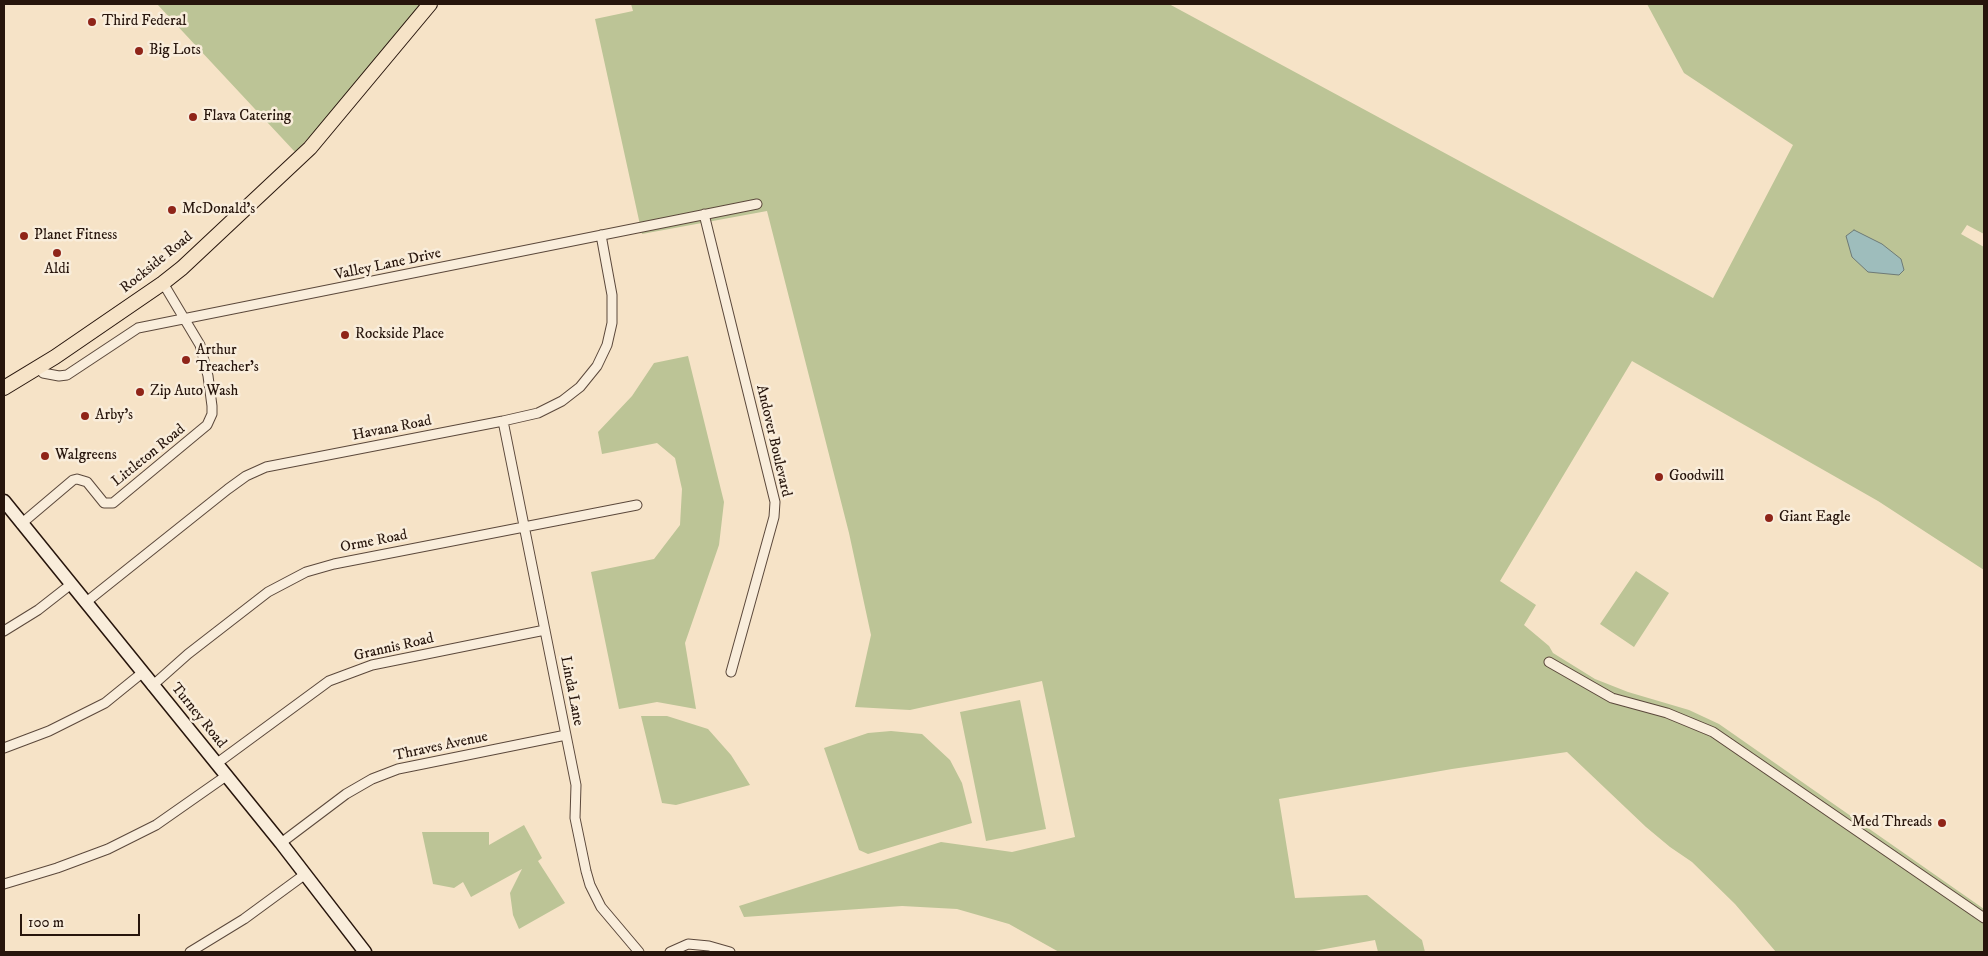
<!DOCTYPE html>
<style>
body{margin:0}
#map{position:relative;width:1988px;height:956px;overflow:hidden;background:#f6e3c7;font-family:"IM FELL DW Pica",serif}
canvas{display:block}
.frame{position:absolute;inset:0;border:5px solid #27150c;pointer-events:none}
.scale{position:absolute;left:20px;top:914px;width:120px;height:22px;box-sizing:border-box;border:2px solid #27150c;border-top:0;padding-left:6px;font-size:15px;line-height:18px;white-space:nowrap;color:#27150c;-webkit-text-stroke:4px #f9eddb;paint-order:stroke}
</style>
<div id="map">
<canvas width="1988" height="956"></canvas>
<div class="frame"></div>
<div class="scale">100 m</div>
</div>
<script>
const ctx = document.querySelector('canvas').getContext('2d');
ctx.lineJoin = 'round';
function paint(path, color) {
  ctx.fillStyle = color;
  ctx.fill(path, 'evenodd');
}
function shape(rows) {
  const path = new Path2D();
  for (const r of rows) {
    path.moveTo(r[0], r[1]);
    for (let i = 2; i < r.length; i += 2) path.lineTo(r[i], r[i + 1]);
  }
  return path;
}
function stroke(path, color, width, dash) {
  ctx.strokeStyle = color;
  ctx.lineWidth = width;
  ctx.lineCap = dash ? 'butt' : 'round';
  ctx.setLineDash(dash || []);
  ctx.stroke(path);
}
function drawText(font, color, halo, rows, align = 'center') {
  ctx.font = font + ' "IM FELL DW Pica",serif';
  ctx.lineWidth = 5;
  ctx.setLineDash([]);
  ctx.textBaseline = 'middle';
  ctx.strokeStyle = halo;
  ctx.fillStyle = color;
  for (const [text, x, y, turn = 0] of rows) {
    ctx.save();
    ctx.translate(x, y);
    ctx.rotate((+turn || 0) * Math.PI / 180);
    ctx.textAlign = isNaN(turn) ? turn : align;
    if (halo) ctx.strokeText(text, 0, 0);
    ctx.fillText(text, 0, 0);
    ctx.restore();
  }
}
paint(shape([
 [157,4,430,4,384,59,295,152],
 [631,4,1169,4,1713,298,1793,145,1684,73,1647,4,1984,4,1984,234,1967,225,1961,234,1984,247,1984,570,1878,501,1632,361,1500,581,1536,605,1524,625,1549,646,1553,653,1595,679,1628,692,1689,710,1719,724,1984,909,1984,952,1776,952,1735,904,1692,862,1670,847,1646,827,1567,752,1452,769,1279,799,1295,898,1367,895,1422,940,1425,952,1378,952,1375,940,1308,952,1059,952,1009,924,957,909,902,906,744,917,739,906,941,842,1012,852,1075,837,1042,681,910,710,855,707,871,635,849,533,767,211,642,234,595,19,633,11],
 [688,356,724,502,719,545,685,643,696,709,657,702,619,709,591,572,654,559,680,525,682,489,675,458,657,443,602,454,598,432,632,396,654,363],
 [1636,571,1669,593,1634,647,1600,624],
 [1020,700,1046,829,986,841,960,712],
 [641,716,667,716,708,729,731,755,750,785,676,805,662,803],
 [891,731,922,734,950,760,962,783,972,823,868,854,859,850,824,748,868,733],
 [524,825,542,858,538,861,565,903,519,929,513,915,510,893,522,869,471,897,463,882,454,888,433,884,422,832,489,832,489,845]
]), '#bcc496');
const water = shape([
 [1854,230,1882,244,1901,259,1904,270,1899,275,1868,272,1852,257,1846,236,1854,230]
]);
paint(water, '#9ebdbc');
stroke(water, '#6e7a76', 1);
const minor = shape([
 [704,214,775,502,774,517,731,672],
 [39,367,43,373,59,376,67,375,138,328,757,204],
 [503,421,576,785,575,818,586,871,590,885,601,907,639,952],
 [21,524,73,480,77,479,87,482,104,503,113,503,207,425,212,414,212,406,208,376,200,345,163,283],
 [85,603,228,489,246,476,266,467,503,421,538,413,562,401,580,387,597,366,607,345,612,323,612,295,601,235],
 [4,631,38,610,70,585],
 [1549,662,1612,698,1667,713,1713,732,1984,918],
 [152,686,188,654,268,592,306,572,334,564,637,505],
 [4,748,49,731,105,703,142,673],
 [216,764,329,681,372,665,545,630],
 [281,843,346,794,372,779,398,769,566,735],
 [4,884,57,868,108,849,156,825,226,776],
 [190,952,244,919,304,875],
 [670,952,688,944,709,946,730,952]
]);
const secondary = shape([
 [4,501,281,843,365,952]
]);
const primary = shape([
 [4,388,55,357,163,283,182,268,310,148,430,4]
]);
stroke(minor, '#5b483b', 11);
stroke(secondary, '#27150c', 15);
stroke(primary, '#27150c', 16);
stroke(minor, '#f9eddb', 9);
stroke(secondary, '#f9eddb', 12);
stroke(primary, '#f6e3c7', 14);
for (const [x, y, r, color] of [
 [92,22,5,"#8f2418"],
 [139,51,5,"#8f2418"],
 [193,117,5,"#8f2418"],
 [172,210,5,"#8f2418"],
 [24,236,5,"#8f2418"],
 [57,253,5,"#8f2418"],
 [345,335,5,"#8f2418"],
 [186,360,5,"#8f2418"],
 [140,392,5,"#8f2418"],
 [85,416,5,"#8f2418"],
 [45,456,5,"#8f2418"],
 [1659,477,5,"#8f2418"],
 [1769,518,5,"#8f2418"],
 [1942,823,5,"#8f2418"]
]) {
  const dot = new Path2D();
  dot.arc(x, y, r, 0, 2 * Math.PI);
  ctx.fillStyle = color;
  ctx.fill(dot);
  stroke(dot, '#f9eddb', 2);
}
drawText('15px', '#27150c', '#f9eddb', [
 ["Third Federal",102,22],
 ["Big Lots",149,51],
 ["Flava Catering",203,117],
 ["McDonald's",182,210],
 ["Planet Fitness",34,236],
 ["Aldi",57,270,"center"],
 ["Rockside Place",355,335],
 ["Arthur",196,351],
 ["Treacher's",196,368],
 ["Zip Auto Wash",150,392],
 ["Arby's",95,416],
 ["Walgreens",55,456],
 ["Goodwill",1669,477],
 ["Giant Eagle",1779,518],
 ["Med Threads",1932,823,"right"]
], 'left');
drawText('15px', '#27150c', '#f9eddb', [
 ["Rockside Road",157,263,-39],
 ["Valley Lane Drive",388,265,-12],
 ["Havana Road",392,429,-11],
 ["Andover Boulevard",773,441,77],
 ["Littleton Road",149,456,-39],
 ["Orme Road",374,542,-11],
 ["Grannis Road",394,648,-13],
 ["Linda Lane",571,691,79],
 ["Turney Road",198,716,51],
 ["Thraves Avenue",441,747,-12]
]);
</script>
